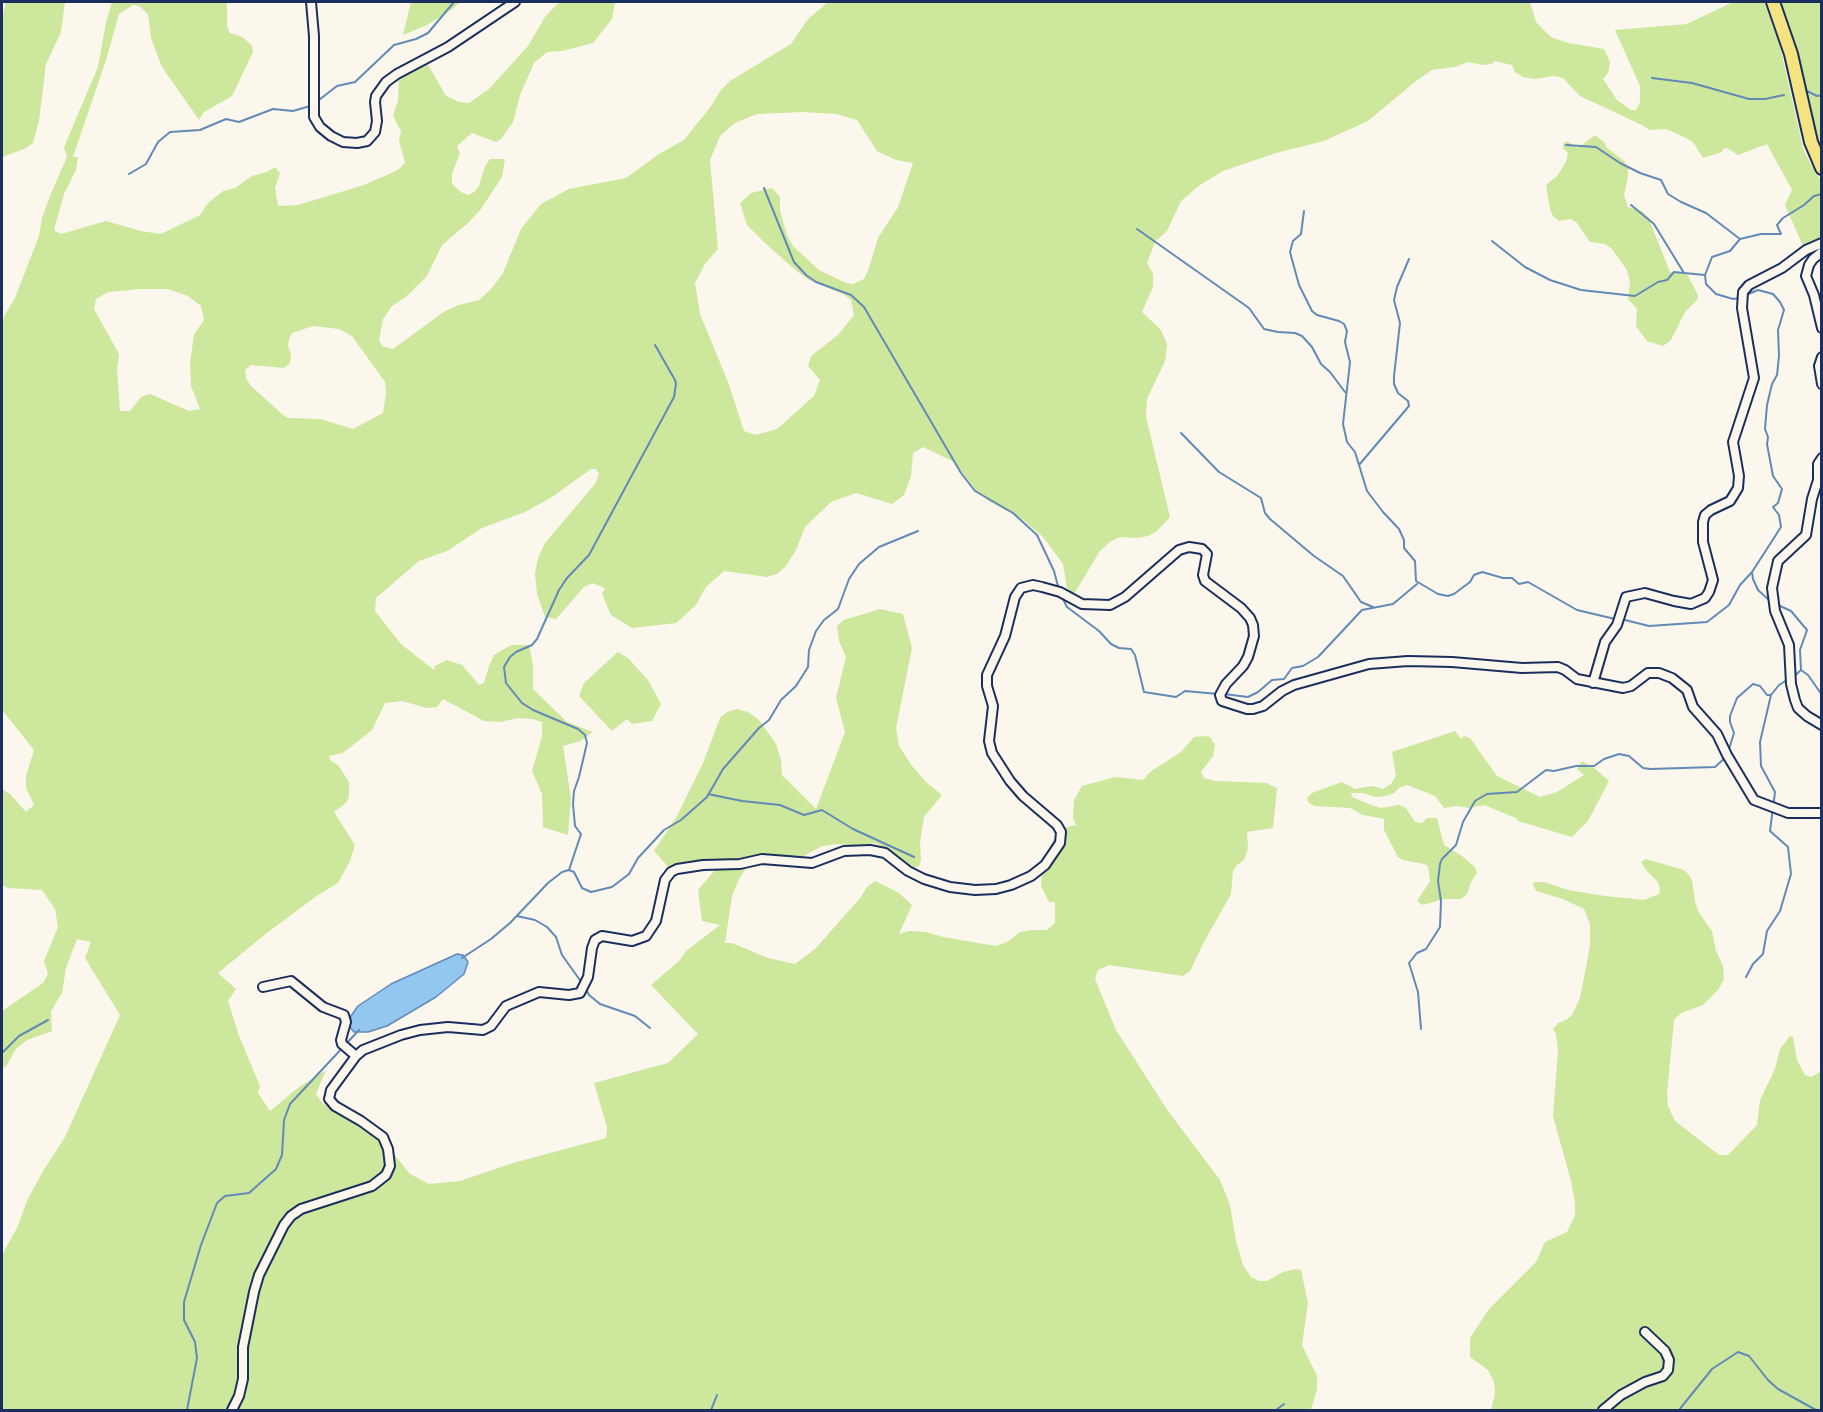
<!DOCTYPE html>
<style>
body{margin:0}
#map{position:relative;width:1823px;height:1412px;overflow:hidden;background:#fbf7ec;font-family:Kalam,sans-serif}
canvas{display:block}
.frame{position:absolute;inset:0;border:3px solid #1b2f5e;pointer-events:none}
</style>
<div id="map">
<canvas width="1823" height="1412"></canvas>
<div class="frame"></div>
</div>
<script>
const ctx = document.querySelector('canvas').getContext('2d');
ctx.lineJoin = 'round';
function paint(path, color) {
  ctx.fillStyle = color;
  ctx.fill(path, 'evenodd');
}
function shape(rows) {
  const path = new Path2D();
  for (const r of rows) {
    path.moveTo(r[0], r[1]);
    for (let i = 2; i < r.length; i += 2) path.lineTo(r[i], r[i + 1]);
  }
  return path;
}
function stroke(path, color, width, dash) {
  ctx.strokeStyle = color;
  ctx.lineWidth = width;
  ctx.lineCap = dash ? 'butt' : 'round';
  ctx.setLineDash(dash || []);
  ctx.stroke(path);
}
paint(shape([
 [6,2,65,2,61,32,46,64,39,121,33,143,24,149,2,157,2,18],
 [112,2,227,2,227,26,230,33,242,37,252,45,253,52,232,96,204,112,199,120,162,67,151,38,148,14,139,6,133,5,119,14,106,60,73,157,78,157,76,170,64,194,54,230,61,234,106,221,141,231,161,234,200,215,208,203,223,191,235,188,252,176,267,172,275,167,280,173,275,188,278,206,298,205,364,185,398,170,405,163,399,141,401,132,393,115,398,101,399,66,421,60,427,63,446,96,459,102,469,103,489,89,528,46,545,17,559,2,615,2,612,19,593,43,562,51,547,52,534,63,520,95,513,122,501,139,496,142,472,133,457,146,460,153,452,174,452,184,461,192,468,195,474,192,479,186,485,166,490,159,505,159,502,177,481,209,468,223,442,245,427,276,407,296,392,306,383,319,379,340,382,346,393,349,445,311,459,305,479,300,492,288,503,273,521,229,541,204,569,189,626,178,659,154,684,140,712,105,720,91,730,81,791,44,808,19,828,2,1530,2,1536,22,1551,37,1568,43,1604,49,1610,62,1608,73,1603,79,1617,100,1631,110,1636,110,1640,102,1640,86,1615,30,1687,24,1733,2,1764,2,1780,46,1803,148,1810,163,1821,181,1821,239,1803,246,1785,205,1792,190,1767,144,1738,155,1727,148,1723,149,1722,152,1703,158,1693,142,1680,135,1666,129,1649,130,1644,126,1580,96,1563,78,1555,76,1534,79,1523,77,1515,72,1512,65,1494,61,1492,64,1483,65,1468,62,1455,67,1432,70,1416,81,1368,121,1324,141,1276,153,1223,171,1200,185,1181,201,1167,231,1155,242,1147,263,1153,274,1153,287,1142,312,1161,330,1167,344,1165,361,1147,399,1146,417,1170,517,1157,531,1148,536,1138,538,1120,537,1110,542,1100,551,1074,594,1067,588,1063,564,1043,537,1022,519,990,502,978,493,954,462,923,447,913,453,911,476,904,495,892,504,856,493,831,502,805,527,796,550,786,566,777,574,767,577,724,571,706,587,696,605,676,623,632,628,611,615,602,594,605,588,592,583,584,587,556,619,545,617,537,594,535,573,538,558,545,543,595,484,599,474,596,469,591,469,552,497,525,512,482,528,447,551,419,561,376,598,375,611,401,644,434,670,435,666,447,660,462,665,479,685,484,683,489,666,494,655,511,645,529,645,533,665,533,689,567,722,593,732,580,741,563,746,571,799,568,835,543,827,542,794,532,771,542,736,542,722,532,719,518,718,500,722,484,721,443,699,437,707,427,708,402,701,385,703,372,730,343,753,329,756,331,761,338,765,349,782,349,796,346,803,334,812,355,845,350,861,338,883,318,895,268,932,218,973,236,989,228,1001,239,1036,260,1086,258,1093,270,1111,299,1087,326,1070,316,1094,323,1104,354,1118,386,1144,410,1174,429,1184,460,1181,513,1163,606,1138,607,1127,594,1083,668,1063,698,1034,651,985,680,960,686,951,720,925,702,921,698,890,721,863,672,871,654,851,677,816,703,763,720,718,727,712,737,709,748,712,759,720,776,744,781,760,782,775,816,809,845,732,836,698,846,657,839,641,837,626,844,620,880,609,903,614,912,648,896,728,899,746,912,766,926,782,942,795,924,817,920,842,921,860,919,866,913,868,907,866,888,848,874,843,858,846,838,844,822,846,800,858,754,857,740,877,732,896,725,943,732,943,768,958,795,964,815,949,861,897,867,887,875,881,899,893,912,905,899,934,909,931,926,932,943,937,996,946,1007,942,1020,932,1032,930,1047,930,1055,923,1055,902,1049,902,1041,886,1043,860,1054,839,1063,828,1076,825,1073,818,1074,800,1082,786,1115,777,1143,780,1150,772,1181,752,1194,737,1206,736,1210,737,1215,745,1213,756,1201,772,1204,778,1216,781,1266,783,1277,788,1273,828,1247,832,1248,848,1244,860,1236,866,1233,871,1231,894,1204,942,1190,971,1183,976,1109,965,1098,970,1095,979,1116,1030,1168,1111,1220,1180,1230,1205,1236,1241,1243,1265,1251,1277,1259,1281,1267,1281,1283,1272,1296,1269,1301,1270,1308,1303,1302,1345,1317,1376,1317,1389,1311,1410,2,1410,2,1255,17,1228,27,1201,43,1171,65,1137,120,1015,85,958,91,942,77,939,66,968,62,993,51,1011,52,1031,27,1040,15,1050,7,1065,2,1069,2,1011,43,983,48,974,44,961,58,927,55,909,42,890,8,888,2,885,2,789,10,794,26,812,34,805,26,788,26,776,34,750,2,710,2,328,4,316,15,298,39,236,42,218,52,191,67,157,64,147,98,67,106,22],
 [802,112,836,114,857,120,877,151,896,160,913,163,898,207,878,238,868,271,864,279,853,284,846,283,819,270,793,246,787,235,780,211,780,197,772,188,751,193,740,203,747,225,764,242,793,268,809,280,843,294,851,300,854,315,838,335,811,356,808,366,820,380,814,396,777,429,755,435,744,431,728,382,700,314,696,288,695,283,705,264,718,249,710,160,720,136,735,123,757,114],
 [140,289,168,289,188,296,201,306,204,320,194,334,190,364,191,386,200,409,189,411,150,394,141,397,130,411,120,411,117,369,119,354,94,309,96,299,108,292],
 [313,326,339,329,352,336,385,382,386,393,383,413,353,429,320,419,288,418,282,414,250,385,246,378,245,370,251,365,284,368,290,363,291,355,288,346,289,339,292,333],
 [411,2,460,2,451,10,427,25,403,35],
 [1778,2,1821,2,1821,157,1819,151],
 [1595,135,1604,142,1607,148,1624,161,1628,168,1628,176,1624,195,1628,207,1642,211,1648,217,1670,272,1687,274,1698,295,1697,300,1685,312,1671,340,1663,346,1647,341,1636,326,1637,309,1628,299,1630,282,1627,270,1612,249,1605,244,1590,242,1577,223,1571,219,1559,221,1553,216,1550,209,1546,185,1557,176,1566,162,1568,153,1563,148,1563,144,1567,141,1578,148],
 [618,652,628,658,648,680,661,704,652,721,632,724,627,719,612,731,579,696,584,683],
 [1455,731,1461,739,1464,736,1470,738,1497,776,1540,797,1557,792,1584,775,1577,769,1582,761,1594,768,1609,781,1588,821,1572,837,1518,821,1516,818,1484,805,1470,808,1457,806,1444,808,1435,796,1407,785,1399,788,1394,793,1385,796,1375,797,1363,793,1351,793,1352,797,1371,805,1381,808,1399,805,1406,808,1415,822,1422,823,1427,818,1437,818,1444,845,1462,856,1475,867,1477,873,1471,882,1467,894,1461,899,1444,899,1423,905,1417,901,1430,881,1428,866,1424,864,1403,860,1398,857,1384,830,1384,819,1363,815,1350,808,1315,806,1309,803,1307,798,1312,793,1342,782,1355,789,1372,786,1383,789,1391,784,1396,776,1392,752],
 [1646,859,1684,870,1688,874,1692,880,1695,902,1699,913,1712,931,1716,951,1723,966,1724,979,1718,990,1703,1005,1681,1013,1674,1020,1667,1094,1668,1106,1675,1121,1719,1155,1728,1155,1757,1125,1760,1100,1775,1069,1780,1049,1790,1036,1793,1037,1797,1060,1805,1075,1811,1077,1821,1071,1821,1410,1491,1410,1495,1393,1494,1382,1488,1370,1470,1357,1470,1338,1489,1309,1536,1262,1545,1242,1567,1232,1575,1215,1575,1203,1571,1181,1553,1116,1558,1050,1556,1034,1553,1029,1558,1023,1566,1020,1572,1015,1580,998,1590,946,1590,924,1584,909,1563,899,1536,891,1533,885,1534,882,1544,882,1568,890,1605,896,1644,900,1659,894,1660,889,1658,882,1645,869,1641,862]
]), '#cde79d');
const water = shape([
 [457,954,463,955,468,962,464,974,436,997,387,1026,368,1032,354,1032,349,1026,351,1016,358,1006,391,984,457,954]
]);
paint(water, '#93c7f0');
stroke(water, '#638ab6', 1.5);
stroke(shape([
 [1652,78,1692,83,1749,99,1765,99,1784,95],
 [1805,90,1817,96,1822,95],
 [315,103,337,86,355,82,394,45,416,39,428,33,454,2],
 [1566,145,1596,147,1620,163,1640,173,1661,180,1668,194,1681,202,1706,213,1740,239,1761,234,1781,234,1777,225,1783,218,1804,205,1814,196,1822,194],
 [129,174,146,164,158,142,170,132,200,130,226,119,239,122,273,109,293,111,310,106],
 [764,188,794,262,806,275,816,282,851,295,864,307,961,473,975,491,1013,513,1037,535,1054,571,1059,590],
 [1631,205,1654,224,1684,273],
 [1304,211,1301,234,1293,241,1290,252,1299,285,1312,311,1317,315,1339,321,1344,324,1347,331,1345,342,1350,362,1343,424,1347,442,1355,452,1367,491,1383,512,1399,529,1404,540,1404,548,1415,561,1416,581,1438,594,1448,596,1454,594,1470,582,1474,575,1482,572,1503,578,1512,578,1519,584,1528,582,1577,610,1615,619],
 [1137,229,1249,308,1264,329,1278,332,1295,333,1302,336,1312,347,1321,364,1330,372,1345,392],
 [1740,239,1730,251,1712,257,1705,275,1706,284,1716,294,1733,299,1740,298],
 [1492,241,1525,267,1550,280,1581,290,1635,296,1658,282,1667,280,1674,272,1705,275],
 [1181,433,1219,472,1261,498,1265,513,1270,519,1314,556,1343,576,1361,602,1373,607],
 [1359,465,1409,406,1408,401,1398,393,1394,384,1394,376,1400,323,1394,300,1397,287,1409,259],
 [1752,572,1753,579,1758,590,1770,601],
 [1061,595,1067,607,1099,631,1111,644,1119,648,1131,649,1135,655,1144,692,1176,697,1185,691,1218,694],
 [1778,605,1791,611,1807,630,1800,650,1801,670,1792,678],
 [1621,619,1649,626,1707,622,1729,605,1740,585,1752,572,1781,527,1779,515,1773,507,1778,503,1782,489,1773,476,1767,444,1768,437,1765,429,1767,405,1772,384,1777,375,1779,356,1778,330,1784,310,1780,302,1773,294,1758,290,1746,295],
 [1801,670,1808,675,1822,695],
 [1224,694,1248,697,1258,692,1272,680,1284,679,1292,668,1303,666,1318,657,1362,610,1393,604,1417,584],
 [1728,752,1734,733,1730,722,1730,716,1737,698,1753,684,1760,686,1767,695,1771,695],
 [708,794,742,801,780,805,804,815,822,810,853,829,914,857],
 [569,870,581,834,575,826,573,804,574,791,579,777,587,743,585,735,578,729,533,710,522,703,506,683,504,667,510,657,516,652,532,645,537,639,559,590,567,578,589,555,674,397,676,384,675,380,655,345],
 [517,916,535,920,547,927,556,937,562,955,582,983],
 [462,958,491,939,510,923,548,883,562,872,569,870,574,872,582,888,591,892,612,887,629,874,638,858,664,830,681,820,707,797,723,769,759,728,769,720,781,700,796,686,808,667,809,650,816,631,824,620,838,609,849,579,859,564,879,547,918,531],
 [1746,977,1753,964,1763,954,1767,931,1780,911,1791,874,1788,847,1770,831,1775,792,1761,766,1760,742,1771,695,1779,685,1787,680],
 [585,988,589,995,600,1004,635,1016,650,1028],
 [1421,1029,1418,992,1409,963,1417,953,1426,949,1440,927,1441,901,1438,881,1440,864,1442,859,1456,845,1463,822,1475,801,1487,794,1517,792,1546,770,1554,771,1576,766,1594,766,1604,759,1619,754,1629,756,1643,768,1650,769,1715,767,1726,757],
 [2,1053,19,1036,48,1020],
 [187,1410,197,1358,195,1342,184,1320,184,1302,201,1245,217,1203,225,1196,249,1193,276,1169,282,1155,284,1120,290,1104,359,1030],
 [711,1410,717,1395],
 [1276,1410,1284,1404],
 [1679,1410,1712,1369,1738,1352,1749,1356,1768,1380,1778,1389,1816,1410]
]), '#638ab6', 2);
const minor = shape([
 [311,2,314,36,314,117,320,127,331,136,343,142,357,143,367,141,375,132,377,121,375,102,376,96,386,82,397,74,448,47,515,2],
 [1822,252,1813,259,1809,265,1806,276,1814,295,1822,328],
 [1822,357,1819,366,1822,384],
 [1822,458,1818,464,1818,480,1812,499,1806,535,1778,561,1772,588,1775,611,1789,645,1791,684,1795,700,1798,708,1807,716,1822,725],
 [1593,683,1605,642,1617,625,1626,597,1645,593,1674,601,1691,604,1705,598,1709,592,1713,580,1703,542,1703,522,1705,515,1711,510,1730,501,1738,488,1739,476,1733,442,1754,378,1742,308,1743,292,1749,285,1782,268,1806,250,1822,243],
 [263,987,291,981,323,1007,344,1015,346,1022,341,1040,342,1044,356,1056],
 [232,1410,239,1396,243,1379,243,1347,254,1292,259,1275,284,1225,291,1216,301,1209,372,1186,386,1175,390,1166,388,1149,383,1137,361,1121,335,1106,329,1099,331,1090,356,1056,363,1050,401,1035,420,1030,448,1027,483,1030,491,1026,506,1006,539,992,569,995,580,993,588,977,592,948,595,940,602,936,632,941,646,936,656,921,665,880,671,872,677,869,703,865,740,864,762,859,812,863,844,851,870,850,885,853,908,871,924,879,950,887,975,890,996,889,1011,885,1031,876,1045,865,1060,843,1061,832,1057,825,1023,796,1010,781,992,753,989,741,993,706,987,686,987,675,1005,636,1015,597,1021,588,1033,585,1042,587,1060,592,1082,604,1110,605,1125,597,1179,550,1189,547,1202,549,1207,554,1203,575,1205,581,1241,608,1250,618,1253,625,1254,636,1248,657,1243,666,1226,684,1220,695,1222,701,1247,709,1253,709,1263,706,1282,691,1294,685,1369,664,1408,661,1452,662,1522,668,1558,667,1565,670,1577,679,1623,688,1631,686,1648,673,1659,673,1672,678,1687,690,1693,707,1717,734,1727,755,1754,800,1788,813,1822,813],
 [1603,1410,1621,1395,1645,1382,1663,1376,1668,1370,1669,1360,1665,1351,1645,1332]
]);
const trunk = shape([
 [1773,2,1791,54,1811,142,1822,168]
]);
stroke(minor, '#1b2f5e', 12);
stroke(trunk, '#1b2f5e', 16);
stroke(minor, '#fbf7ec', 8);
stroke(trunk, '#f5e382', 12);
</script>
